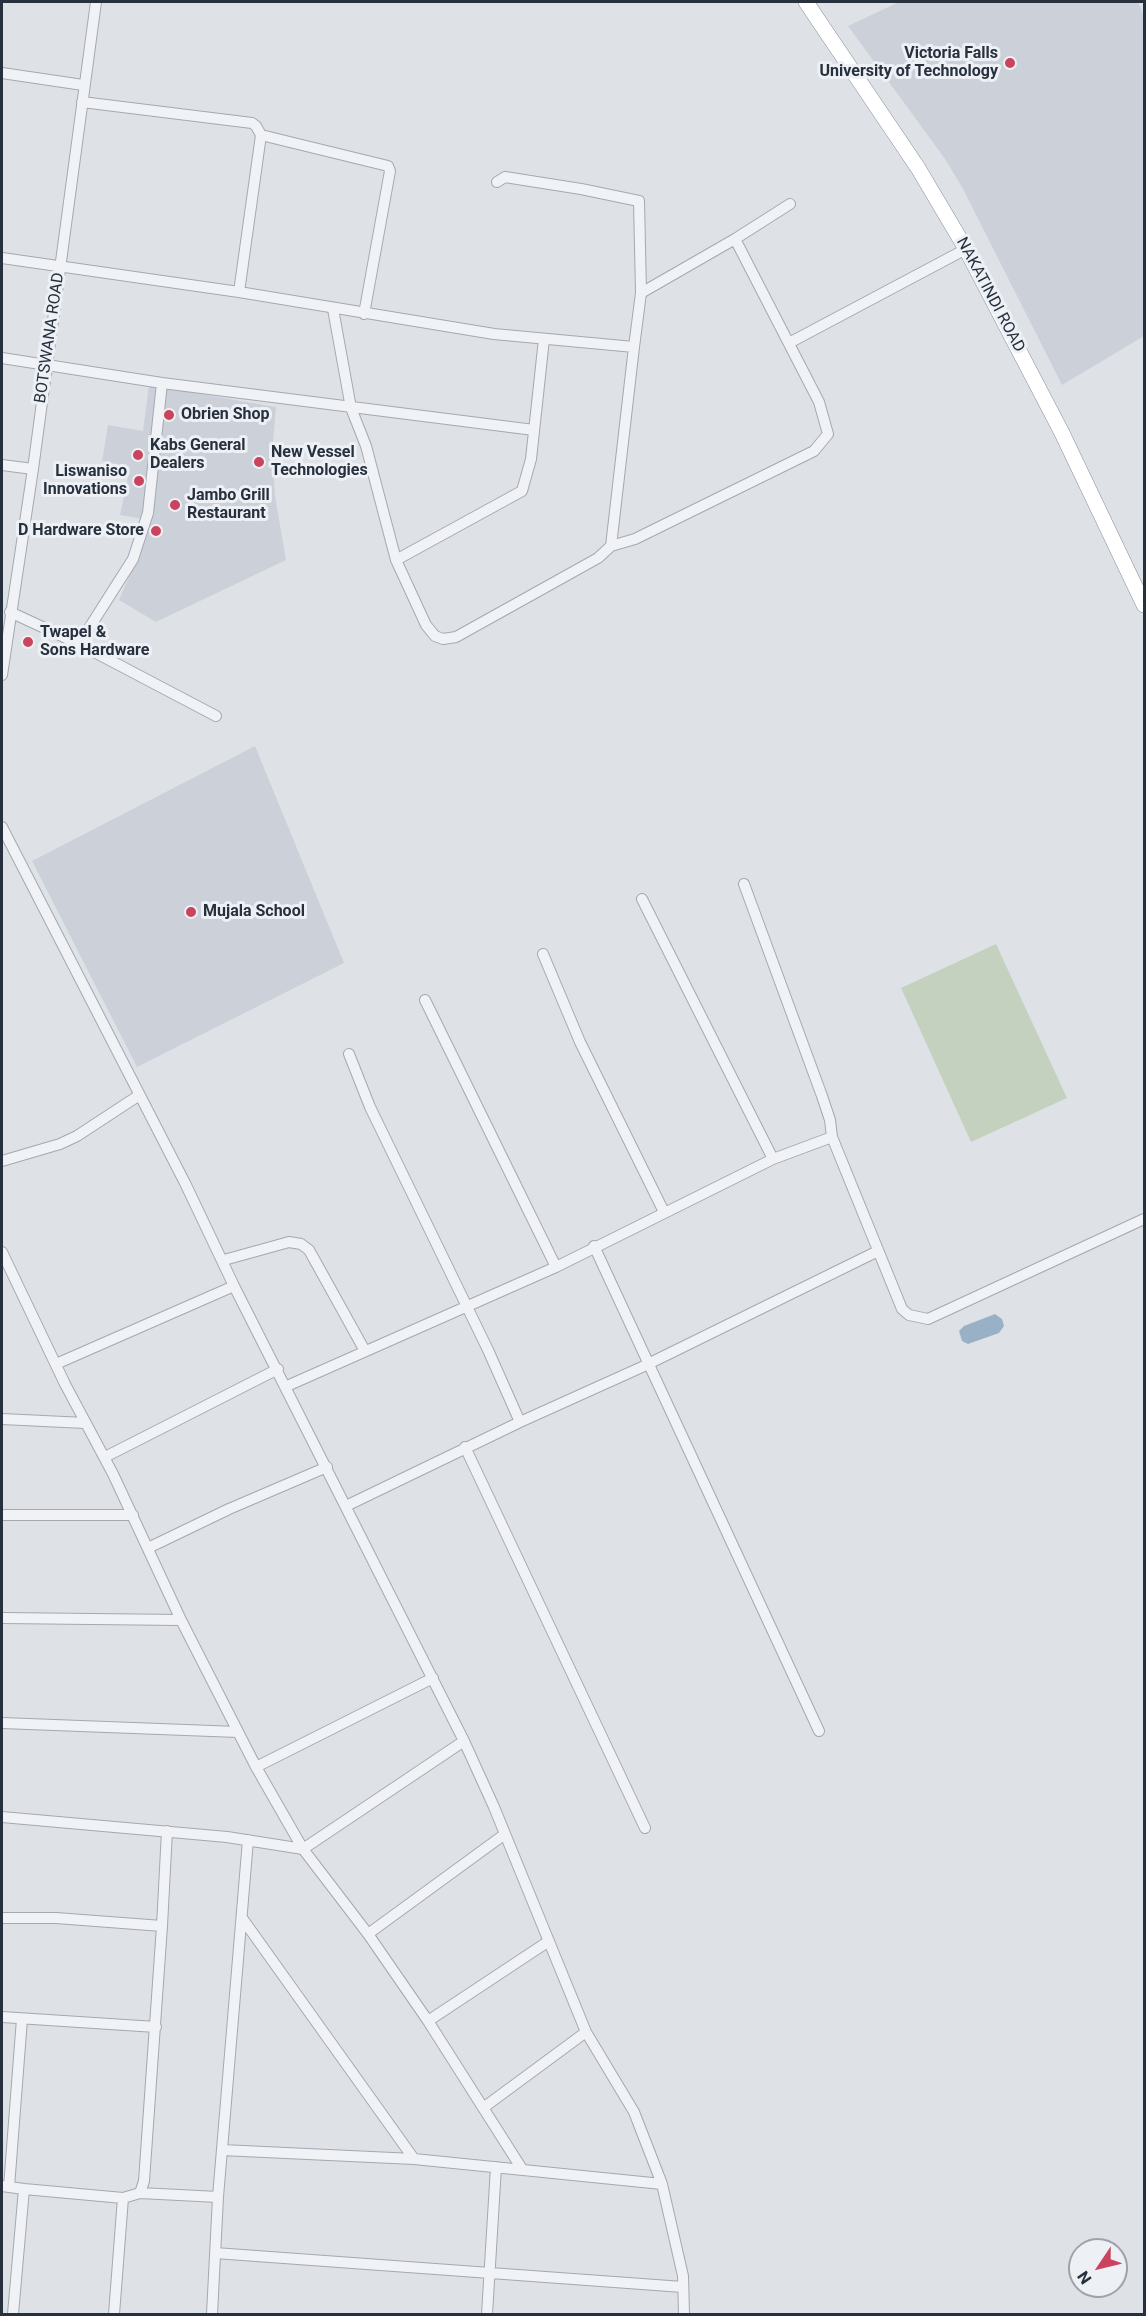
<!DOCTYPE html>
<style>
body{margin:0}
#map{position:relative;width:1146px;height:2316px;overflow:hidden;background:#dee2e7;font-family:Roboto,sans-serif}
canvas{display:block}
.frame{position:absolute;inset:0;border:3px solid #27303d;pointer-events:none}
.north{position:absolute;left:1068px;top:2238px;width:60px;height:60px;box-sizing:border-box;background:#edf0f5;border:2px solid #9ea3ab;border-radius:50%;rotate:235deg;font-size:16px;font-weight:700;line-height:24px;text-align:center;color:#27303d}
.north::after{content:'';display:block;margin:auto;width:21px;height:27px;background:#cb445d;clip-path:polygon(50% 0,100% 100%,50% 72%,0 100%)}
</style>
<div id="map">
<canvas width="1146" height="2316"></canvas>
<div class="frame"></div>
<div class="north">N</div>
</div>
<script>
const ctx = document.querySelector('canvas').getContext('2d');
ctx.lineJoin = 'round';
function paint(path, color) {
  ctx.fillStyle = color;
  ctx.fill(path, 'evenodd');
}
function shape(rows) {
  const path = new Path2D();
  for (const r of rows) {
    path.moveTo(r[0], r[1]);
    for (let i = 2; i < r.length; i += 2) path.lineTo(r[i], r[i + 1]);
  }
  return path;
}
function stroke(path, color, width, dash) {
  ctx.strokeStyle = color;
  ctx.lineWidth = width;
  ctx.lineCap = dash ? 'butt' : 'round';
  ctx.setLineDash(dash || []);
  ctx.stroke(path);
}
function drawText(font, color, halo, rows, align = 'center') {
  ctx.font = font + ' Roboto,sans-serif';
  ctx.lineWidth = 6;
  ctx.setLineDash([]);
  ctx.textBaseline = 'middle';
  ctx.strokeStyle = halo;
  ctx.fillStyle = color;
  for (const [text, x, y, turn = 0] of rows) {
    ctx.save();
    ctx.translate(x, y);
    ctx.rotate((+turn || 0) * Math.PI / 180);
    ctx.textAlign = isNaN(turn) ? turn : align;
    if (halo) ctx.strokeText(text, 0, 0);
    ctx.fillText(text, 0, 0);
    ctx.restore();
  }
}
paint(shape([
 [899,2,1138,2,1144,16,1144,336,1062,385,962,187,945,159,848,26],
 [149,385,276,407,272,454,275,496,286,560,156,622,119,600,138,556,149,520,120,515,130,467,102,461,108,425,143,431],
 [255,746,344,963,137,1067,32,861]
]), '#ccd1d9');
paint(shape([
 [996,944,1067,1098,971,1142,901,988]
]), '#c4d1bf');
paint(shape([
 [995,1314,1002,1319,1004,1326,999,1333,968,1344,962,1341,959,1331,964,1326]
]), '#99b1c7');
const minor = shape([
 [2,73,83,85],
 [82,102,252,123,256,126,261,135,388,166,390,171,364,314],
 [2,258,239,292,494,334,634,347,641,293,639,201,581,189,505,177,497,182],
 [239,292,261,135],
 [641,293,735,239,790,204],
 [333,309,351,408,366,446,396,560,426,625,435,636,443,639,456,637,598,558,611,546,634,347],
 [789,343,966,249],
 [2,358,162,383,534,430],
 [2,465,33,469],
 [611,546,635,539,814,451,828,434,819,402,735,239],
 [396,560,522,491,531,459,544,339],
 [10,612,79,644,216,716],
 [79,644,133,559,148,513,162,383],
 [2,675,33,469,96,2],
 [2,827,185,1183,234,1286,464,1741,494,1807,586,2032,634,2112,662,2184,683,2276,684,2314],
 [744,884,822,1096,830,1120,832,1137,902,1309,909,1315,928,1319,1144,1219],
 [642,899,773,1159],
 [543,954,580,1042,664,1212],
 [425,1000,556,1267],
 [349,1054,370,1107,488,1350,520,1422],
 [2,1161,60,1144,77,1136,138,1096],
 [594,1246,819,1731],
 [2,1252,65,1384,113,1474,181,1620,256,1767,303,1849,368,1934,428,2021,522,2169],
 [224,1260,289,1242,301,1244,309,1250,365,1351],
 [56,1364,234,1286],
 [287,1386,556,1267,773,1159,832,1137],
 [2,1419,85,1423],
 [465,1447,645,1828],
 [105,1457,278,1369],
 [346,1506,520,1422,642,1367,878,1251],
 [2,1515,133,1515],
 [148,1548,229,1509,327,1467],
 [2,1618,181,1620],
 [2,1723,238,1732],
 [256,1767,433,1678],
 [2,1817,227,1837,303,1849,464,1741],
 [2,1918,56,1918,162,1926,167,1831],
 [242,1918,414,2159],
 [368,1934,505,1834],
 [2,2017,156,2027],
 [428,2021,549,1941],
 [483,2108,586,2032],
 [222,2150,414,2159,662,2184],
 [2,2186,24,2189,13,2314],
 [9,2187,22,2019],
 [24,2189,123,2198,140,2193,144,2181,162,1926],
 [140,2193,218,2197],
 [215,2253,683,2287],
 [114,2314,123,2198],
 [212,2314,218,2197,248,1840],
 [487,2314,496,2167]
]);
const highway = shape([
 [806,2,918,168,966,249,1062,433,1144,605]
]);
stroke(minor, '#a3a9b1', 12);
stroke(highway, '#85909d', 16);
stroke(minor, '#f0f2f6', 10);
stroke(highway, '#fff', 15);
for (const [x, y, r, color] of [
 [1010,63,6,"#cb445d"],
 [169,415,6,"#cb445d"],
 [138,455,6,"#cb445d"],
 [259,462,6,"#cb445d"],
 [139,481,6,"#cb445d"],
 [175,505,6,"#cb445d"],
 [156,531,6,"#cb445d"],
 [28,642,6,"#cb445d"],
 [191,912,6,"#cb445d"]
]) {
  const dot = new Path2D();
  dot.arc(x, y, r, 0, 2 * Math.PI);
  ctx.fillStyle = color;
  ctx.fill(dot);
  stroke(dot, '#edf0f5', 2);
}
drawText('bold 16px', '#27303d', '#edf0f5', [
 ["Victoria Falls",998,54,"right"],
 ["University of Technology",998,72,"right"],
 ["Obrien Shop",181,415],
 ["Kabs General",150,446],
 ["Dealers",150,464],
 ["New Vessel",271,453],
 ["Technologies",271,471],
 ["Liswaniso",127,472,"right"],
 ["Innovations",127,490,"right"],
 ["Jambo Grill",187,496],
 ["Restaurant",187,514],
 ["D Hardware Store",144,531,"right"],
 ["Twapel &",40,633],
 ["Sons Hardware",40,651],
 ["Mujala School",203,912]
], 'left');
drawText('16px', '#27303d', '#edf0f5', [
 ["NAKATINDI ROAD",990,295,62],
 ["BOTSWANA ROAD",50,338,-82]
]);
</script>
